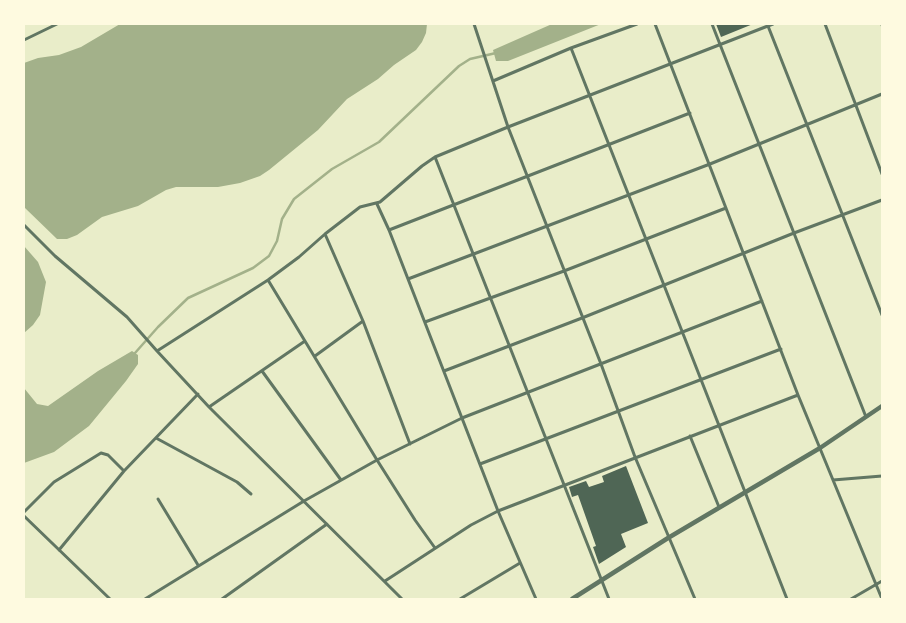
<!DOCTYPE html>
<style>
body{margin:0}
#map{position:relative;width:906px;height:623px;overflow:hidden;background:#e9edc9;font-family:"Fira Sans Condensed",sans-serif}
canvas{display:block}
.frame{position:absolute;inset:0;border:25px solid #fefae0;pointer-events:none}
</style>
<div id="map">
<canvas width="906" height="623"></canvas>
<div class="frame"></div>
</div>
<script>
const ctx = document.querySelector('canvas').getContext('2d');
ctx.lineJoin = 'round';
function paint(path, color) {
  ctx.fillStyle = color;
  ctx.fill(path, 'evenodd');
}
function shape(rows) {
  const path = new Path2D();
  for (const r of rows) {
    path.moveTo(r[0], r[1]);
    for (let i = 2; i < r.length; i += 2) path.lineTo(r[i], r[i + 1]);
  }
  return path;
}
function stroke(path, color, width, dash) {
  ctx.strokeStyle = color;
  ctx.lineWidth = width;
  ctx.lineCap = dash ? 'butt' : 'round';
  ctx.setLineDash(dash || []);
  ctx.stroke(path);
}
paint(shape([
 [120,24,427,24,426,33,422,42,416,50,394,65,378,79,347,99,318,130,269,170,260,176,240,183,218,187,176,187,166,190,138,206,102,217,77,235,67,239,57,239,24,207,24,63,38,58,59,55,81,47],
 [552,24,601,24,508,61,496,61,493,50],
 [24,246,38,262,46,282,40,315,33,325,24,333],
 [132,351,138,355,138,364,126,381,89,426,54,452,24,463,24,388,37,404,48,406,98,371]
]), '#a3b18a');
stroke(shape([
 [135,353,158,327,188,298,253,268,269,256,277,241,282,219,294,199,332,169,379,142,459,66,470,59,496,53]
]), '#a3b18a', 2.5);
paint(shape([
 [716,24,753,24,721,37],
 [626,466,648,523,621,534,626,547,599,564,593,547,596,546,578,495,572,497,569,487,586,481,589,487,604,482,602,476]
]), '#4f6655');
stroke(shape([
 [474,24,508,127,601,364,635,457,695,599],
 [655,24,798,395,882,599],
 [712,24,866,417],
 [825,24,882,174],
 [882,24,882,25],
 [768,26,882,315],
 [24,40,57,24],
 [571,48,787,599],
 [493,81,571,48,637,24],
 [435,157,609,599],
 [377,204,389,230,498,511,536,599],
 [24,225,55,256,127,317,157,351,209,407,402,599],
 [389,230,690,113],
 [325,234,363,321,410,444],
 [408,279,710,164,882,94],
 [268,280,377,460,415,520,435,548],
 [425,322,564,271,726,208],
 [157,351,268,280,299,257,325,234,360,207,380,202,422,166,435,157,508,127,773,24],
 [315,356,363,321],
 [262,371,341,480],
 [444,371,582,318,794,233,882,200],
 [209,407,305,341],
 [690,436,719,507],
 [156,438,237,482,251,494],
 [480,464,781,349],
 [833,480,882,476],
 [158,499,198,565],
 [24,512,54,482,101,453,108,455,124,471],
 [24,516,110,599],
 [59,550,124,471,198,394],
 [385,581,471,525,498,511,798,395],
 [145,599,304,501,377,460,462,418,762,301],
 [222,599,327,524],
 [460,599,520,563],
 [851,599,882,581]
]), '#617663', 3);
stroke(shape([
 [572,599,668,538,820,448,882,406]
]), '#617663', 4.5);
</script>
